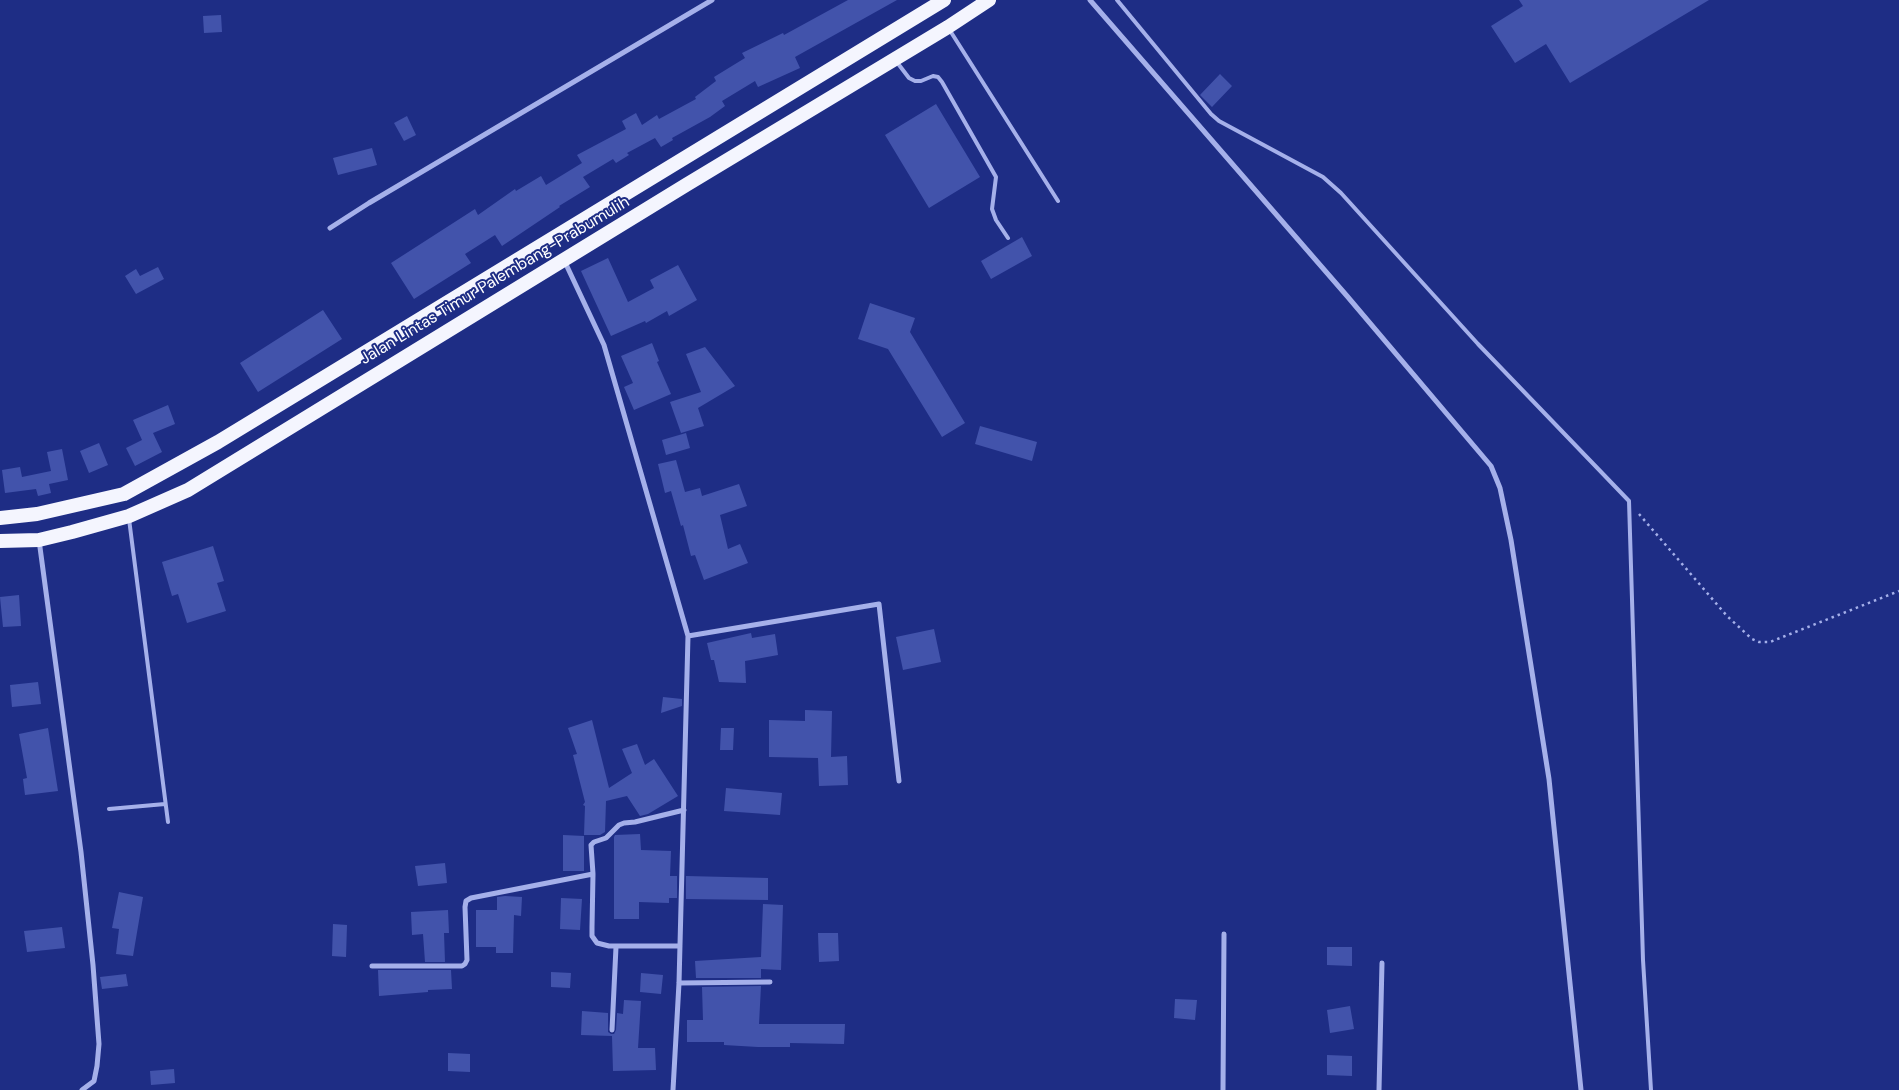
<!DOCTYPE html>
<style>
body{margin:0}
canvas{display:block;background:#1e2d85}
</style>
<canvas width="1899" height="1090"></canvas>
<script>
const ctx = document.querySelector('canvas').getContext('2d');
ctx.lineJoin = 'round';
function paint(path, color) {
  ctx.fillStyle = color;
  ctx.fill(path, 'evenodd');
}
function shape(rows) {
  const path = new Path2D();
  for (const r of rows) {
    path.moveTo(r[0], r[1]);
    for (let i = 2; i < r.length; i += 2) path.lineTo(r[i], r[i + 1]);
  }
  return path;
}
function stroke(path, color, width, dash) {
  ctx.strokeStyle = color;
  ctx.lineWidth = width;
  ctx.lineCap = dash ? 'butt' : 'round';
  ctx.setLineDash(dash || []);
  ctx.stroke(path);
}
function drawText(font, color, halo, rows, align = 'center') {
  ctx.font = font + ' "DM Sans",sans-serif';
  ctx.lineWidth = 4;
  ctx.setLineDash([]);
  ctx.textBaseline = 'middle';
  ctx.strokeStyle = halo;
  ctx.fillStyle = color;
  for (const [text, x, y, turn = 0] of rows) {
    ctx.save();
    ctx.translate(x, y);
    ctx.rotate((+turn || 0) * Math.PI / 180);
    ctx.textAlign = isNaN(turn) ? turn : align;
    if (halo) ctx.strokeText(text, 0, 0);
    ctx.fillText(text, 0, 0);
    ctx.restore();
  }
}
paint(shape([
 [848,0,897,0,795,57,800,68,758,87,755,81,722,101,725,106,710,117,672,138,673,140,661,147,655,138,627,153,629,155,616,163,613,159,583,177,590,187,559,206,560,207,502,246,495,235,465,254,471,263,414,299,391,263,475,209,478,215,515,189,516,191,541,176,546,185,582,163,577,155,626,129,622,121,636,113,642,125,657,115,659,119,696,99,695,97,716,81,714,77,745,58,742,53,783,33,784,35],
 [1519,0,1709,0,1570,83,1546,44,1515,63,1491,26,1523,6],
 [221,15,222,32,204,33,203,16],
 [1220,74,1232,86,1212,107,1200,95],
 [936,104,980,177,929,208,885,135],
 [407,116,416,135,404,141,394,123],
 [372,148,377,165,338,175,333,158],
 [1022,237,1032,256,991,279,981,261],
 [608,258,628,302,654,288,650,280,678,265,697,300,669,316,667,311,646,323,645,321,611,336,581,271],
 [158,267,164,279,136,294,125,276,136,269,140,276],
 [870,303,915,318,910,332,965,423,942,437,888,349,858,339],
 [323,310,342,339,258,392,240,363],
 [652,343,659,361,657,362,671,394,634,410,624,387,633,383,621,356],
 [705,347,735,386,698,408,704,426,681,433,670,402,701,392,686,354],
 [168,405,175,424,153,433,162,452,135,466,126,448,142,440,133,420],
 [980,426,1037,442,1032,461,975,444],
 [686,433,690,448,666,455,662,440],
 [99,443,108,465,89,473,80,451],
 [62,449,68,480,49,484,51,493,38,496,36,489,5,493,2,470,20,467,22,477,51,471,47,452],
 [676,460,685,492,700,488,702,496,739,484,747,506,720,515,728,549,740,544,748,563,704,580,695,555,691,556,683,525,681,526,671,491,665,493,658,464],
 [213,546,224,581,217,583,226,611,187,623,178,594,172,596,162,562],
 [19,595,21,626,3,627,0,597],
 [934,629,941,662,903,670,896,637],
 [751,633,752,638,775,634,778,655,745,661,746,683,719,682,714,660,711,660,707,643],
 [38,682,41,704,12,707,10,685],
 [663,697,682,699,682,706,661,713],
 [805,710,832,711,831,757,847,756,848,785,819,786,818,758,769,757,769,720,805,721],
 [592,720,609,788,632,773,622,749,637,744,645,765,654,759,678,796,648,814,640,816,627,796,606,801,605,832,600,835,584,835,585,806,583,805,585,802,573,755,577,754,568,728],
 [48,728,58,791,25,795,23,779,27,778,19,734],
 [721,728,734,728,733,750,720,750],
 [726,788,782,793,780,815,724,811],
 [640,834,641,850,671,851,670,876,677,876,677,898,669,898,669,903,639,902,639,919,614,919,614,837,615,835],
 [563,835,584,836,584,871,563,871],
 [445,863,447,883,418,886,415,866],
 [686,876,768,878,768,900,686,899],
 [119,892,143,897,133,956,116,954,119,929,112,928],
 [505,896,522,897,521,916,514,915,513,953,496,953,496,947,476,947,476,910,497,910,497,897],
 [561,898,582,899,580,930,560,929],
 [763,904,783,905,781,970,761,969,761,978,696,978,695,961,761,957],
 [448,910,449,933,444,933,445,962,425,962,423,934,412,935,411,912],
 [333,924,347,925,346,957,332,956],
 [62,927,65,948,27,952,24,931],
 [818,933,838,933,839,961,819,962],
 [1327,947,1352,947,1352,966,1327,965],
 [378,970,451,970,452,989,428,990,428,992,379,996],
 [551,972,571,973,570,988,551,987],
 [641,973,663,975,661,994,640,992],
 [126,974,128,986,102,989,100,977],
 [761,986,759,1024,845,1024,844,1044,790,1043,790,1047,758,1047,724,1045,724,1042,687,1042,687,1020,703,1020,702,987],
 [1175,999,1197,1000,1195,1020,1174,1018],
 [624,1000,641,1001,638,1048,655,1048,656,1070,613,1071,612,1036,581,1035,582,1011,608,1013,608,1032,611,1034,614,1034,616,1030,617,1013,623,1014],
 [1350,1006,1354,1029,1330,1033,1327,1010],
 [448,1053,470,1054,470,1072,448,1071],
 [1327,1055,1352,1056,1352,1076,1327,1075],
 [174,1069,175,1083,151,1085,150,1071]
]), '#4253ab');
stroke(shape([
 [1639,514,1727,616,1752,639,1759,642,1770,642,1899,591]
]), '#a5b0ea', 2.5, [2.5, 4]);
stroke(shape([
 [1117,0,1211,114,1219,121,1323,177,1341,193,1478,344,1629,501,1643,960,1651,1090],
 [949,29,1058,201],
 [896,61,909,78,915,81,921,81,933,76,938,77,942,82,996,177,992,209,996,220,1008,238],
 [129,519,168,822],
 [109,809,165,804]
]), '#a5b0ea', 4);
stroke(shape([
 [1090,0,1347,296,1491,466,1500,488,1511,540,1549,779,1581,1090],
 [330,228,369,203,712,0],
 [564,260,604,345,688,636,679,983,673,1090],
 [39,540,81,852,93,965,99,1044,97,1066,94,1081,82,1090],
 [688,636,879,604,899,781],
 [593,874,592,927,592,936,597,943,609,946,680,946],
 [372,966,462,966,465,964,467,960,465,907,466,901,471,898,593,874,591,845,594,842,606,838,619,825,624,823,635,822,684,810],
 [679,983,770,982],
 [612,1030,616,947],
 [1223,1090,1224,934],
 [1379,1090,1382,963]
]), '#a5b0ea', 5);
stroke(shape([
 [0,518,37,514,124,494,218,442,944,0],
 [0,541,39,540,72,532,129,516,188,490,686,185,948,27,989,0]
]), '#f4f5fe', 14);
drawText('16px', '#fff', '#1e2d85', [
 ["Jalan Lintas Timur Palembang-Prabumulih",495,281,-31]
]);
</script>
